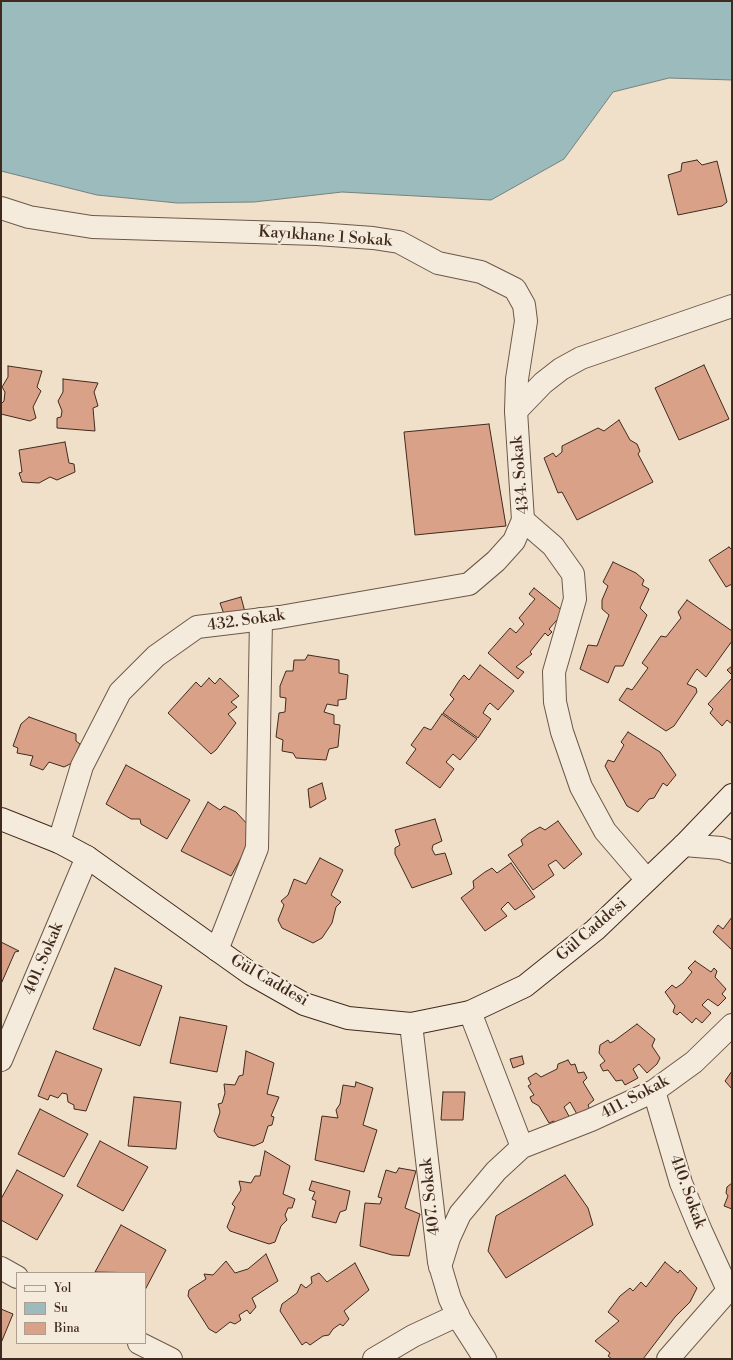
<!DOCTYPE html>
<meta charset="utf-8">
<style>
body{margin:0}
#map{position:relative;width:733px;height:1360px;overflow:hidden;background:#f0e0c9;font-family:"Libre Bodoni",serif}
canvas{display:block}
.frame{position:absolute;inset:0;border:2px solid #402a1d;pointer-events:none}
.legend{position:absolute;left:16px;top:1272px;width:130px;height:72px;box-sizing:border-box;background:#f5ebdc;border:1px solid #ad9e90;margin:0;padding:5px 7px;list-style:none;font-size:12px;color:#402a1d}
.legend li{display:flex;align-items:center;gap:8px;height:20px}
.legend b{width:20px;border:1px solid #ad9e90}
</style>
<div id="map">
<canvas width="733" height="1360"></canvas>
<div class="frame"></div>
<ul class="legend">
<li><b style="height:5px;background:#f5ebdc"></b>Yol</li>
<li><b style="height:11px;background:#9cbbbd"></b>Su</li>
<li><b style="height:11px;background:#d9a288"></b>Bina</li>
</ul>
</div>
<script>
const ctx = document.querySelector('canvas').getContext('2d');
ctx.lineJoin = 'round';
function paint(path, color) {
  ctx.fillStyle = color;
  ctx.fill(path, 'evenodd');
}
function shape(rows) {
  const path = new Path2D();
  for (const r of rows) {
    path.moveTo(r[0], r[1]);
    for (let i = 2; i < r.length; i += 2) path.lineTo(r[i], r[i + 1]);
  }
  return path;
}
function stroke(path, color, width, dash) {
  ctx.strokeStyle = color;
  ctx.lineWidth = width;
  ctx.lineCap = dash ? 'butt' : 'round';
  ctx.setLineDash(dash || []);
  ctx.stroke(path);
}
function drawText(font, color, halo, rows, align = 'center') {
  ctx.font = font + ' "Libre Bodoni",serif';
  ctx.lineWidth = 4;
  ctx.setLineDash([]);
  ctx.textBaseline = 'middle';
  ctx.strokeStyle = halo;
  ctx.fillStyle = color;
  for (const [text, x, y, turn = 0] of rows) {
    ctx.save();
    ctx.translate(x, y);
    ctx.rotate((+turn || 0) * Math.PI / 180);
    ctx.textAlign = isNaN(turn) ? turn : align;
    if (halo) ctx.strokeText(text, 0, 0);
    ctx.fillText(text, 0, 0);
    ctx.restore();
  }
}
const water = shape([
 [1,1,732,1,732,80,669,78,613,92,564,159,491,200,342,192,254,202,177,203,97,195,1,171,1,1]
]);
paint(water, '#9cbbbd');
stroke(water, '#77817d', 1);
const building = shape([
 [697,160,702,165,717,161,727,202,722,206,678,215,668,175,681,171,682,163,697,160],
 [704,365,729,419,679,440,655,388,704,365],
 [8,366,42,371,37,387,41,391,33,407,36,418,30,421,1,414,1,404,4,401,5,392,2,387,8,377,8,366],
 [63,379,98,383,94,392,98,406,93,408,95,431,57,428,57,418,61,417,62,411,58,401,63,392,63,379],
 [619,420,630,440,637,444,640,451,638,454,653,482,577,520,562,492,558,493,544,458,553,453,556,457,562,452,562,446,598,428,604,431,619,420],
 [489,424,506,526,415,535,404,432,489,424],
 [65,442,69,463,74,464,75,472,57,480,50,477,39,483,22,482,19,473,22,472,19,450,65,442],
 [729,547,732,550,732,584,726,587,709,560,729,547],
 [613,562,636,573,644,580,642,585,649,589,640,608,647,615,623,666,615,666,608,683,580,669,588,645,597,646,609,615,602,609,602,600,608,586,603,582,613,562],
 [534,588,564,612,549,629,552,632,548,636,545,633,530,652,532,654,516,667,524,672,518,679,488,653,510,628,516,633,524,624,519,618,535,599,529,594,534,588],
 [241,597,245,612,225,617,220,603,241,597],
 [687,600,732,631,732,641,706,677,697,669,694,673,687,684,696,688,697,692,674,726,666,731,619,700,627,688,632,690,648,668,642,663,661,636,666,637,681,618,678,612,687,600],
 [308,655,339,660,339,673,348,675,346,699,338,700,338,706,327,704,324,712,334,715,334,724,340,725,338,747,329,749,326,760,296,758,293,753,282,751,283,740,276,737,279,713,285,712,286,698,280,697,280,686,286,671,293,671,294,660,305,660,308,655],
 [480,665,514,691,498,710,490,703,487,706,483,713,491,719,478,738,443,713,454,699,450,695,459,681,464,675,469,680,480,665],
 [732,666,732,675,727,670,732,666],
 [209,678,215,684,220,678,239,696,231,702,237,707,228,714,236,723,216,750,211,754,168,713,196,682,201,687,209,678],
 [732,678,732,724,727,720,722,726,710,713,713,709,708,704,732,678],
 [442,714,477,739,460,760,453,754,446,762,454,769,440,788,406,763,416,749,411,745,424,727,431,730,442,714],
 [29,717,76,734,76,741,80,744,72,763,64,767,49,762,43,770,30,765,33,756,17,753,18,748,13,746,21,724,29,717],
 [628,732,660,752,676,775,667,786,663,783,654,798,649,799,638,812,627,806,605,766,608,760,614,762,624,745,621,742,628,732],
 [126,765,190,800,167,839,141,824,140,819,131,819,106,804,126,765],
 [322,783,326,799,310,808,308,789,322,783],
 [208,802,220,810,224,806,236,812,250,827,246,849,231,876,181,851,208,802],
 [435,819,442,841,433,845,432,849,435,855,445,853,452,874,412,888,395,854,395,848,400,845,395,830,435,819],
 [558,821,582,854,564,869,556,860,548,865,554,875,533,890,508,855,523,845,521,840,528,834,540,827,545,830,558,821],
 [320,858,343,870,331,895,341,902,336,907,332,923,322,938,313,943,282,928,278,920,284,905,281,901,288,895,294,879,306,884,320,858],
 [511,863,535,897,515,910,508,902,501,909,507,916,485,931,461,898,474,888,473,881,485,872,492,868,497,873,511,863],
 [732,917,732,950,713,932,718,925,723,929,732,917],
 [1,942,19,951,15,952,1,984,1,942],
 [695,961,711,972,714,968,717,971,715,977,726,989,722,994,726,998,718,1006,708,999,702,1005,711,1013,702,1023,696,1018,692,1023,680,1012,677,1015,673,1012,675,1006,665,992,672,985,676,988,683,983,692,972,688,968,695,961],
 [115,968,162,986,140,1046,93,1029,115,968],
 [180,1017,227,1026,217,1072,170,1063,180,1017],
 [637,1024,655,1039,652,1046,660,1058,657,1064,647,1073,639,1064,633,1069,638,1078,625,1085,622,1080,616,1081,608,1070,603,1071,600,1065,605,1061,599,1053,600,1045,608,1040,610,1043,614,1041,637,1024],
 [56,1051,102,1069,86,1111,74,1109,74,1105,68,1102,67,1094,62,1093,58,1098,50,1095,48,1100,38,1096,56,1051],
 [246,1051,274,1063,267,1094,279,1097,271,1116,274,1117,272,1125,268,1126,263,1142,254,1146,218,1137,214,1131,220,1112,218,1104,222,1103,225,1093,224,1084,235,1085,239,1076,243,1075,246,1051],
 [522,1056,524,1064,513,1068,510,1059,522,1056],
 [568,1060,571,1065,575,1064,578,1073,584,1072,587,1078,583,1082,594,1100,588,1105,590,1110,578,1116,570,1102,564,1107,571,1120,558,1126,554,1121,549,1123,539,1106,532,1102,530,1097,534,1095,528,1086,531,1084,528,1078,536,1073,541,1077,557,1069,558,1064,568,1060],
 [732,1071,732,1089,725,1081,732,1071],
 [356,1082,373,1088,363,1125,377,1130,364,1172,315,1160,322,1116,338,1118,336,1110,340,1104,343,1085,355,1087,356,1082],
 [443,1092,465,1092,463,1120,441,1120,443,1092],
 [134,1097,181,1102,176,1149,128,1146,134,1097],
 [40,1109,88,1134,64,1177,18,1154,40,1109],
 [100,1141,148,1167,123,1211,77,1186,100,1141],
 [265,1151,290,1166,283,1194,295,1199,292,1208,288,1208,285,1215,287,1220,281,1226,275,1242,269,1244,230,1231,227,1227,235,1207,232,1204,241,1190,239,1181,251,1183,255,1176,260,1176,265,1151],
 [399,1168,416,1171,405,1208,420,1214,409,1256,392,1255,360,1246,365,1203,380,1204,382,1198,378,1197,386,1170,396,1173,399,1168],
 [17,1170,63,1195,37,1240,1,1220,1,1199,17,1170],
 [565,1175,588,1208,593,1225,506,1278,488,1251,496,1216,565,1175],
 [312,1181,350,1191,346,1210,340,1212,336,1223,312,1217,316,1201,312,1199,315,1192,309,1190,312,1181],
 [732,1183,732,1209,724,1206,728,1196,726,1193,727,1187,732,1183],
 [121,1225,166,1250,145,1290,145,1273,95,1272,121,1225],
 [266,1254,278,1281,252,1298,256,1307,250,1314,247,1310,239,1315,241,1320,235,1324,230,1322,216,1333,209,1329,188,1296,189,1290,206,1279,204,1274,213,1275,226,1261,235,1273,248,1269,266,1254],
 [665,1262,678,1273,680,1270,697,1288,690,1302,675,1317,643,1359,612,1359,608,1356,610,1353,595,1341,619,1321,608,1312,620,1296,630,1288,633,1291,641,1282,646,1287,665,1262],
 [355,1263,369,1290,344,1311,349,1319,343,1326,340,1324,333,1329,329,1335,323,1336,310,1345,306,1342,302,1345,280,1311,282,1304,297,1293,301,1284,306,1288,312,1283,311,1277,319,1273,327,1282,355,1263],
 [1,1309,13,1314,1,1343,1,1309]
]);
paint(building, '#d9a288');
stroke(building, '#402a1d', 1);
const minor = shape([
 [516,411,543,383,561,369,581,358,732,306],
 [523,520,553,546,573,574,575,599,554,672,555,702,562,732,581,787,605,831,647,880],
 [684,845,721,848,732,852],
 [217,950,257,848,261,619],
 [470,1012,522,1147],
 [411,1024,439,1262,450,1299,460,1320,485,1359],
 [1,1060,87,857],
 [654,1091,681,1183,701,1231,728,1290],
 [440,1267,449,1238,460,1214,496,1171,522,1147,591,1120,654,1091,694,1062,732,1025],
 [1,1268,17,1277],
 [139,1343,171,1359],
 [374,1359,413,1336,458,1315],
 [668,1359,732,1286]
]);
const tertiary = shape([
 [1,208,29,217,92,227,317,234,373,238,399,242,438,263,481,272,515,289,524,305,526,321,517,379,516,411,523,520,514,541,496,561,469,584,280,617,197,627,156,656,120,692,82,766,59,842]
]);
const secondary = shape([
 [1,819,59,842,87,857,251,974,304,1004,348,1018,411,1024,470,1012,525,986,595,930,684,845,732,795]
]);
stroke(minor, '#6c5848', 24);
stroke(tertiary, '#6c5848', 24);
stroke(secondary, '#402a1d', 24);
stroke(minor, '#f5ebdc', 22);
stroke(tertiary, '#f5ebdc', 22);
stroke(secondary, '#f5ebdc', 22);
drawText('16px', '#402a1d', '#f5ebdc', [
 ["Kayıkhane 1 Sokak",325,237,4],
 ["434. Sokak",521,475,-95],
 ["432. Sokak",246,621,-8],
 ["Gül Caddesi",592,930,-41],
 ["401. Sokak",44,959,-67],
 ["Gül Caddesi",269,981,30],
 ["411. Sokak",635,1098,-28],
 ["410. Sokak",687,1192,70],
 ["407. Sokak",431,1197,-96]
]);
</script>
